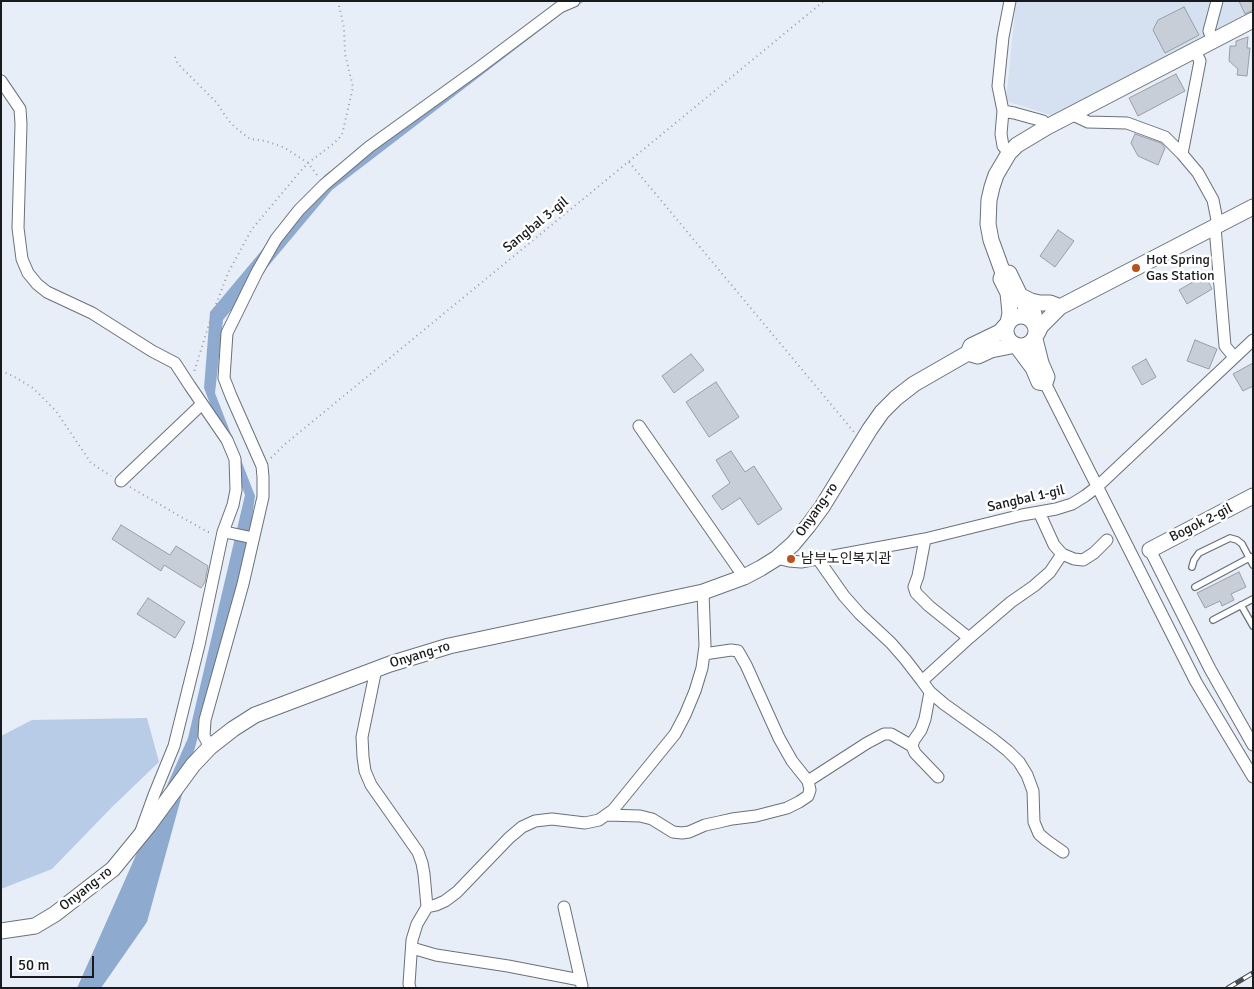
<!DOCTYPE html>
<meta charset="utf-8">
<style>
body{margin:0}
#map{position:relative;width:1254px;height:989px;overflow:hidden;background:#e7eef7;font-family:Signika,sans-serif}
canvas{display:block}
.frame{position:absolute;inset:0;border:2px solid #181a1d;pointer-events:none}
.scale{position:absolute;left:10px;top:956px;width:84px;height:22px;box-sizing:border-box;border:2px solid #181a1d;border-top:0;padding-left:6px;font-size:15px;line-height:18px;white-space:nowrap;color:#181a1d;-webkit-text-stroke:4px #fff;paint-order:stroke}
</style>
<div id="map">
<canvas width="1254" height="989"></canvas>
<div class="frame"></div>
<div class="scale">50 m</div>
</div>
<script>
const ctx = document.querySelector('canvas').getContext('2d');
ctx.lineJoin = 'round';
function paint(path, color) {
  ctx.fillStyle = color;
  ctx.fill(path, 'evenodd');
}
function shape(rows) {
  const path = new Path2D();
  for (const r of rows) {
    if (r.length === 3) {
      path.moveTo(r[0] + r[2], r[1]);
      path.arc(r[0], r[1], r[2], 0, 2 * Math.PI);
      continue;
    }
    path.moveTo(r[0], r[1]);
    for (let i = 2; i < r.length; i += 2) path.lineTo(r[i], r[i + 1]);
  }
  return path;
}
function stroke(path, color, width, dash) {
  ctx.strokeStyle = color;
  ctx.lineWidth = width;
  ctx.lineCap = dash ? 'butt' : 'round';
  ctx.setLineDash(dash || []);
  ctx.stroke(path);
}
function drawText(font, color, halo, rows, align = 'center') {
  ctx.font = font + ' Signika,"Noto Sans KR",sans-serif';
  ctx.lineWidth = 5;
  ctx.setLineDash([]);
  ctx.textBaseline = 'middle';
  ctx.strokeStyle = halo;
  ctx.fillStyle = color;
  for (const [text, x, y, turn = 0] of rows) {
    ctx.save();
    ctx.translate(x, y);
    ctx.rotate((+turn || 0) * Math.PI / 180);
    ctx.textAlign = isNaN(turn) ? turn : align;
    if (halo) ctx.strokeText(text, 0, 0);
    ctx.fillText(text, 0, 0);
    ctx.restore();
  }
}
paint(shape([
 [1016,1,1253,1,1253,10,1053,116,1006,101]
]), '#d5e1f0');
paint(shape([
 [147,718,159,762,112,807,52,869,1,889,1,736,32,720]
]), '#b8cce7');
paint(shape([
 [559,1,585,1,564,12,332,190,223,320,215,393,255,496,246,562,147,922,101,988,77,988,188,738,245,495,204,388,210,312,325,175]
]), '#8faacf');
const building = shape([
 [1239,1,1253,1,1253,10,1245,14,1239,1],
 [1184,7,1199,35,1165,53,1153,30,1158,20,1184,7],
 [1248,37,1247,48,1250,48,1247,76,1237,75,1238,69,1229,61,1230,46,1236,46,1236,41,1248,37],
 [1176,74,1185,91,1138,116,1129,98,1176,74],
 [1135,134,1161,143,1165,148,1158,165,1138,156,1131,143,1135,134],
 [1058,230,1074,241,1055,267,1040,256,1058,230],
 [1205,275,1212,289,1187,304,1179,290,1205,275],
 [1195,340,1217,349,1209,369,1187,361,1195,340],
 [691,354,704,370,674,393,662,376,691,354],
 [1146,359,1156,377,1142,385,1132,367,1146,359],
 [1253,363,1253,386,1243,391,1233,374,1253,363],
 [716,382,739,417,709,437,686,402,716,382],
 [731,451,745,472,754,466,782,509,758,525,740,498,722,510,712,496,730,483,716,460,731,451],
 [121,525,170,555,176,546,208,566,205,582,201,588,164,565,161,571,112,539,121,525],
 [1239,572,1246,587,1231,594,1234,600,1222,606,1220,601,1205,608,1197,593,1239,572],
 [148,598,185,622,175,638,137,614,148,598]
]);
paint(building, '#c8ced7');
stroke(building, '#979ea6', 1);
const lane = shape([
 [1192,567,1194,560,1199,553,1230,538,1237,540,1242,544,1253,565],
 [1195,587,1251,557],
 [1241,605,1253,626],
 [1213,620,1253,599]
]);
const street = shape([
 [1213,41,1209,31,1217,1],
 [1,81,20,109,21,124,18,228,22,259,28,273,37,284,47,292,92,313,152,351,175,363,190,386,227,440,235,459,236,490,233,505,223,532,199,645,174,746,154,795,141,831],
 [1003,111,1014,113,1043,121,1047,127],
 [1071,114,1088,122,1127,123,1165,137,1182,154,1198,173,1213,200,1218,225],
 [1009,153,1003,146,1001,134,1003,111,998,86,1003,37,1010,1],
 [1182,154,1200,61,1195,51],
 [1215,227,1225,346,1234,357],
 [1045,383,1196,682,1253,777],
 [639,426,744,577],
 [121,481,202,404],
 [1039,512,1054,545,1062,554,1074,559,1083,560,1094,553,1107,540],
 [223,532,230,533,253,538],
 [925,539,918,576,914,587,916,593,929,606,969,638],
 [1150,550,1210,669,1253,745],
 [777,558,789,561,801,562,925,539,1022,515,1056,509,1072,504,1085,496,1098,486,1253,340],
 [818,559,844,596,860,614,891,643,905,659,922,681,969,638,1011,602,1034,586,1050,572,1062,554],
 [704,654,731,650,738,651,746,665,779,738,792,761,808,781],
 [376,669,362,737,363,757,365,771,371,785,418,852,422,863,424,874,427,907,417,924,412,940,409,984,410,988],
 [922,681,930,692,944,704,993,739,1008,751,1019,762,1027,775,1033,791,1034,822,1039,834,1046,840,1063,852],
 [930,692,925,719,921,730,914,740,912,746,915,753,938,777],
 [210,747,204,736,205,720,243,584,263,497,263,477,262,466,231,396,224,378,227,333,257,272,276,239,299,210,324,185,369,147,480,67,560,7,574,1],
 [606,815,640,816,652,819,673,832,682,833,689,832,705,825,719,822,732,819,756,816,787,808,799,802,808,796,810,790,808,781,867,743,884,734,891,734,912,746],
 [427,907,436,905,445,901,457,892,509,838,522,827,535,821,552,819,585,823,599,820,613,810,675,734,685,715,695,691,702,668,705,646,703,592],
 [564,907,582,986],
 [412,948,436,955,508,966,580,980]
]);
const secondary = shape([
 [1009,273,1027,310,1029,317,1034,314],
 [1021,296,1031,301,1040,303,1050,303,1060,307],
 [1021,331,15],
 [1037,334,1041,326,1060,307,1253,207],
 [968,353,971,346,1000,332,1008,323,1010,313,1008,293,1001,279,1003,273,991,240,988,224,989,200,992,187,996,175,1009,153,1017,145,1047,127,1253,20],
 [968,353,978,356,991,350,1016,345,1033,368,1039,382,1045,383,1047,377,1041,363,1035,339],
 [1150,550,1253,496],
 [1,931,35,926,55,914,113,869,149,825,193,765,210,747,233,729,255,715,390,664,449,646,703,592,744,577,761,568,777,558,793,544,808,526,822,507,870,429,882,412,896,398,914,384,968,353]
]);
stroke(lane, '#6b7179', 8);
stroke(street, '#6b7179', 13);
stroke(secondary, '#6b7179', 17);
stroke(shape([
 [175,57,178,64,217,103,228,120,236,128,250,139,266,141,285,148,308,163,298,174,252,229,228,273,212,315,194,372],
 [629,162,854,432],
 [317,175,308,163,333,144,342,135,353,87,345,54,344,28,338,1],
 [1,371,13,376,33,388,56,411,91,463,111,476],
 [271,458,284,445,824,1],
 [130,487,183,518,208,532,211,532]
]), '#999ea5', 2, [1, 4]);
stroke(lane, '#fff', 5.5);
stroke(street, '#fff', 11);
stroke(secondary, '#fff', 15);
const rail = shape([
 [1228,988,1253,973]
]);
stroke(rail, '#494c51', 5);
stroke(rail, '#fff', 3, [9]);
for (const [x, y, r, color] of [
 [1136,268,5,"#b7541d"],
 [791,559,5,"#b7541d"]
]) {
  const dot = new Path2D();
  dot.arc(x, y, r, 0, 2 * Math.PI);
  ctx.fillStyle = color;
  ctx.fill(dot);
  stroke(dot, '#fff', 2);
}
drawText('14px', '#181a1d', '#fff', [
 ["Sangbal 3-gil",536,225,-39],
 ["Sangbal 1-gil",1026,499,-13],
 ["Onyang-ro",817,510,-55],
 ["Bogok 2-gil",1201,523,-27],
 ["Onyang-ro",420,655,-17],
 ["Onyang-ro",86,889,-38]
]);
drawText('14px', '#181a1d', '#fff', [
 ["Hot Spring",1146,260],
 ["Gas Station",1146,276],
 ["남부노인복지관",801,559]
], 'left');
</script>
